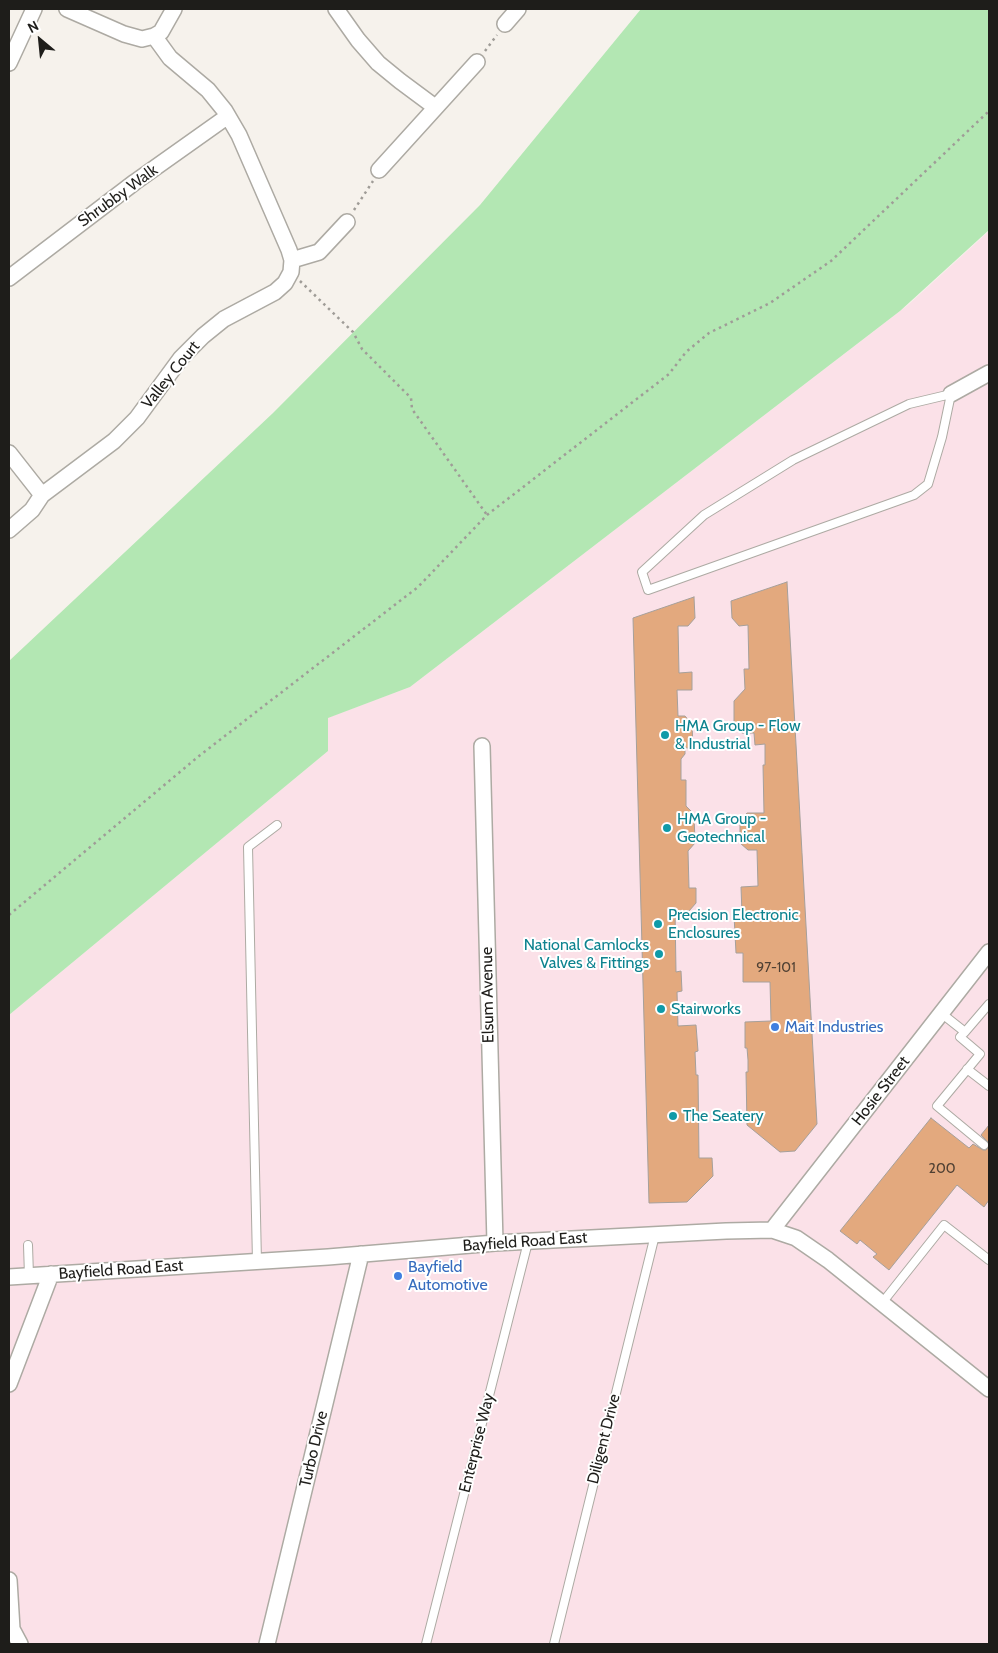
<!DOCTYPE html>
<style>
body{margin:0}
#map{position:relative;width:998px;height:1653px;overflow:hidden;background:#f6f2ec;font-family:Cabin,sans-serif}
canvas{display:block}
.frame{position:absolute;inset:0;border:10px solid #1e1d1a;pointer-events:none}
.north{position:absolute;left:15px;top:15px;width:50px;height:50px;-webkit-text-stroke:4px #fff;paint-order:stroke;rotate:332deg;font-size:14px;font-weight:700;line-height:20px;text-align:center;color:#1e1d1a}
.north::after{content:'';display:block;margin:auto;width:18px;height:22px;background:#1e1d1a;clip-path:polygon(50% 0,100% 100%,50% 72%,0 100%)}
</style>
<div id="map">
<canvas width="998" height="1653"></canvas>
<div class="frame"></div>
<div class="north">N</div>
</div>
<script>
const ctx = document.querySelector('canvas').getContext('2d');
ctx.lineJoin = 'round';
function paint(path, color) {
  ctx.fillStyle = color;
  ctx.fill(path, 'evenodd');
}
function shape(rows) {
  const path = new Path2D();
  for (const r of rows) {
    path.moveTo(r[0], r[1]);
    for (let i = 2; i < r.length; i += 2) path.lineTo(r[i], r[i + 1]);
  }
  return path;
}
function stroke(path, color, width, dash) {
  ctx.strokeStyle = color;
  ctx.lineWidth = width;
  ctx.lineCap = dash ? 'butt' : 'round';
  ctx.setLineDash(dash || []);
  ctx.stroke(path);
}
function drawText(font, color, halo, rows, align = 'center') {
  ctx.font = font + ' Cabin,sans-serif';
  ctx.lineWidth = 4;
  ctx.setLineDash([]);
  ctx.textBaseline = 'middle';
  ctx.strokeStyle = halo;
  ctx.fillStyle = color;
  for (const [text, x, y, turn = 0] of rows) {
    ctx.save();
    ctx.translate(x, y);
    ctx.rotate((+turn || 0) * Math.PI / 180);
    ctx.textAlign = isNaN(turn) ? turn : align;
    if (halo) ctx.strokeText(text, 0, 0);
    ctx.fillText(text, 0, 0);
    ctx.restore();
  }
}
paint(shape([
 [989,231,989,1644,9,1644,9,1015,328,751,327,718,410,687,908,305]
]), '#fbe1e8');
paint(shape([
 [641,9,989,9,989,230,900,311,410,687,328,718,328,751,9,1015,9,661,273,413,480,205]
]), '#b3e7b3');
const building = shape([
 [787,582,817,1124,795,1151,780,1152,747,1125,746,1072,748,1072,748,1060,747,1048,745,1048,745,1022,771,1021,770,982,743,982,743,953,736,953,734,915,742,914,741,887,758,886,757,850,748,850,740,843,740,820,747,813,764,813,763,765,765,765,765,744,755,745,754,733,742,733,734,726,734,701,745,689,744,669,749,669,748,625,739,626,732,618,731,601,787,582],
 [694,597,695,618,688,626,678,626,679,673,692,672,692,690,677,690,678,716,685,716,692,724,693,748,685,748,685,754,681,759,681,780,686,780,686,806,694,814,695,843,688,851,689,888,696,888,696,903,689,911,675,911,676,972,681,971,682,991,677,992,678,1026,696,1025,698,1051,695,1052,696,1075,698,1075,699,1158,712,1158,713,1176,687,1202,649,1203,633,618,694,597],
 [931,1118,969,1148,973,1144,983,1150,986,1150,989,1147,989,1200,984,1207,957,1185,889,1270,873,1257,877,1254,860,1240,857,1244,840,1231,931,1118],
 [989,1125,989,1143,981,1135,989,1125]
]);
paint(building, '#e3a97e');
stroke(building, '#a6a09b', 1);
const service = shape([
 [951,394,942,437,928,484,914,495,648,590,642,572,704,515,793,460,909,404,951,394],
 [941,1013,965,1032,960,1037,980,1054,937,1106,984,1145],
 [965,1032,989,1004],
 [967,1069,989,1086],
 [28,1245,29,1276],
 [257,1262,248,847,277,825],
 [882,1303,944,1225,989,1260],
 [426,1644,528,1242],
 [554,1644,655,1235]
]);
const minor = shape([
 [67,9,124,34,142,39,154,36,161,32,174,9],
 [336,9,358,40,378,63,400,81,435,107],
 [505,24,518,9],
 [9,63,34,9],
 [379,170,477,62],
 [292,260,319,252,347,222],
 [9,278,135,182,228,116],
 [951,394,989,373],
 [9,453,42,495,114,441,137,418,181,358,203,336,224,319,275,292,285,283,291,272,292,260,289,250,239,135,225,111,208,90,170,58,154,36],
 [9,530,32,510,42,495],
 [482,746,495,1243],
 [772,1230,989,952],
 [9,1277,328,1257,495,1243,726,1231,772,1230,796,1238,828,1260,989,1389],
 [9,1384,51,1274],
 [9,1580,12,1629,20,1644],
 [267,1644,361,1254]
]);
stroke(service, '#adaaa3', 10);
stroke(minor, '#adaaa3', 18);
stroke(shape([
 [485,51,497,35],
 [354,210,373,181],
 [300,281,353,332,362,349,411,398,412,409,487,515],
 [9,915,199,756,418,587,487,515,669,374,686,352,709,333,770,303,831,261,989,111]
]), '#9f9c97', 2.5, [2.5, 4]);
stroke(service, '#fff', 8);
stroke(minor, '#fff', 15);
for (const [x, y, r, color] of [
 [665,735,5,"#0f9aa8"],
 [667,828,5,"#0f9aa8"],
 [658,924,5,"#0f9aa8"],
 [659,954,5,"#0f9aa8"],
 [661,1009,5,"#0f9aa8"],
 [775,1027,5,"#3f7fe0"],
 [673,1116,5,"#0f9aa8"],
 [398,1276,5,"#3f7fe0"]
]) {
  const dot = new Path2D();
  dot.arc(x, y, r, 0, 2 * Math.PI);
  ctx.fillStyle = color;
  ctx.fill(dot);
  stroke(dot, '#fff', 2);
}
drawText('14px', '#4f4033', null, [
 ["97-101",776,968],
 ["200",942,1169]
]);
drawText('16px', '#1e1d1a', '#fff', [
 ["Shrubby Walk",118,196,-36],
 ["Valley Court",171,375,-51],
 ["Elsum Avenue",488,995,-91],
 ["Hosie Street",881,1091,-52],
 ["Bayfield Road East",525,1242,-4],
 ["Bayfield Road East",121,1270,-4],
 ["Diligent Drive",604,1439,-76],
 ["Enterprise Way",477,1443,-76],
 ["Turbo Drive",314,1449,-77]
]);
drawText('16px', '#0d838f', '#fff', [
 ["HMA Group - Flow",675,726],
 ["& Industrial",675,744],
 ["HMA Group -",677,819],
 ["Geotechnical",677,837],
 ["Precision Electronic",668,915],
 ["Enclosures",668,933],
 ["National Camlocks",649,945,"right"],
 ["Valves & Fittings",649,963,"right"],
 ["Stairworks",671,1009],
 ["The Seatery",683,1116]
], 'left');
drawText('16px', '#366cbe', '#fff', [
 ["Mait Industries",785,1027],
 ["Bayfield",408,1267],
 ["Automotive",408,1285]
], 'left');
</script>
